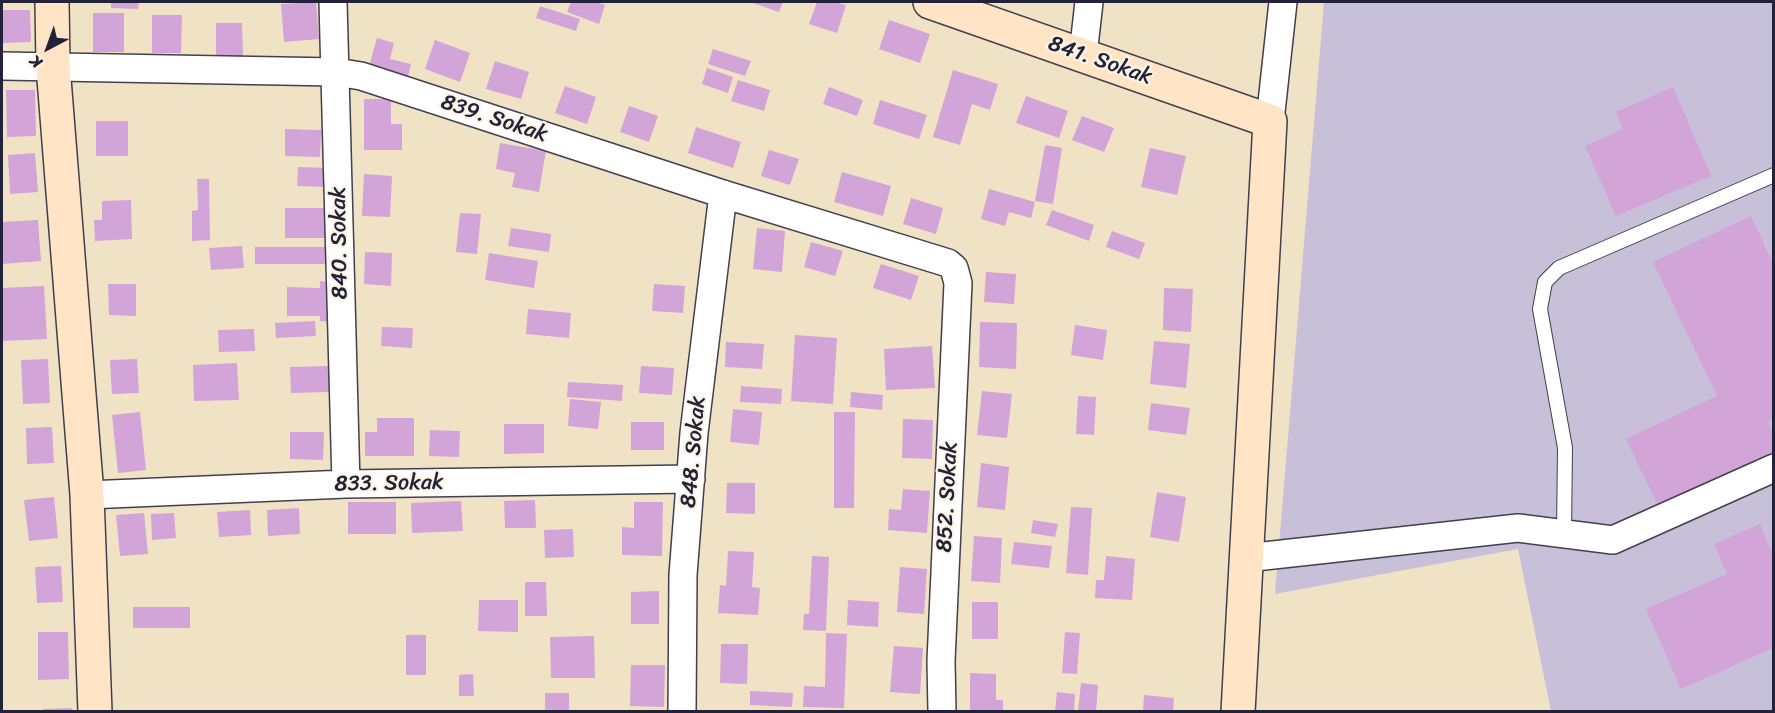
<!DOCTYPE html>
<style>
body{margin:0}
#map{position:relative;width:1775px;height:713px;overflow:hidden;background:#f0e3c5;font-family:Sriracha,sans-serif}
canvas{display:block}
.frame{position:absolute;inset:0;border:3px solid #22223b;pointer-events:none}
.north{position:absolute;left:18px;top:18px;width:60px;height:60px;-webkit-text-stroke:4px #fcf5e5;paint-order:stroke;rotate:221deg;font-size:16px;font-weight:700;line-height:24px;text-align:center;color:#22223b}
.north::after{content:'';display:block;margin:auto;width:21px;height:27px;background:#22223b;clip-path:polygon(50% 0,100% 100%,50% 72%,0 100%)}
</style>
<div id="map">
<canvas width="1775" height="713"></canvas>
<div class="frame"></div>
<div class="north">K</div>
</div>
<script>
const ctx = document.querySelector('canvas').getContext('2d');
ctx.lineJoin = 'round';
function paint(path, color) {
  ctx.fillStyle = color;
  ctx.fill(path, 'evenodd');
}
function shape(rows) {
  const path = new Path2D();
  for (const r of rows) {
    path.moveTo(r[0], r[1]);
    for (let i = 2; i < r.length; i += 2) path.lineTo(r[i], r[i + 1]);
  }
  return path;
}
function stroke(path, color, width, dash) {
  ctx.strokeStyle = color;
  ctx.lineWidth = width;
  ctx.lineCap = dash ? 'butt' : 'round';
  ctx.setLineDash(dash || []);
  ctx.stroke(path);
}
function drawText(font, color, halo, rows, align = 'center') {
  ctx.font = font + ' Sriracha,sans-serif';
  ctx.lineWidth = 4.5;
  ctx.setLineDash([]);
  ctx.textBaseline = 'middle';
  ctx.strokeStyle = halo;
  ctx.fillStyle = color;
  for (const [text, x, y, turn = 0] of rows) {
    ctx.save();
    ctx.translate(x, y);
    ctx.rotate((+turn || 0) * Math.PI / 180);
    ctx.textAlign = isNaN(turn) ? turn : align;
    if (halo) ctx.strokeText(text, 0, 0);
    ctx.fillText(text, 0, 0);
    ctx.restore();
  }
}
paint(shape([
 [1324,2,1773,2,1773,711,1551,711,1518,549,1275,594]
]), '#c8bfd8');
paint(shape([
 [111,2,139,2,138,9,111,8],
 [316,2,319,39,284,42,281,4],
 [571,2,596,2,605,5,599,24,567,12],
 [750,2,783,2,779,12],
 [817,2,834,2,846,5,837,33,809,24],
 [540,6,580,19,576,31,536,18],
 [2,10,30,10,31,42,3,43],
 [93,13,124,13,124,52,93,52],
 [152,15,182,15,181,53,152,53],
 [889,20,930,34,920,63,879,49],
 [216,23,242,23,243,57,216,57],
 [377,38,394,43,390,59,411,64,408,77,369,66],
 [435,40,470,53,460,82,425,69],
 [713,49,751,61,745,76,708,64],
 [495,61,529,72,521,99,486,89],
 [707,68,733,77,728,93,702,84],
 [953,70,998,84,990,110,972,104,960,145,933,137],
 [738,80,770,90,764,111,731,101],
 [565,86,596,97,587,124,555,113],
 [829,87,863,100,857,116,823,104],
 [1673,87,1711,176,1616,216,1585,146,1623,129,1616,112],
 [6,90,35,90,36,136,7,137],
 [1026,96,1068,111,1059,138,1016,123],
 [364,99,391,99,391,124,402,124,402,150,364,150],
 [880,100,927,115,919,139,873,124],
 [629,106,658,116,649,142,620,132],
 [1082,116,1114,128,1104,152,1072,140],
 [96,121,128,121,128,156,96,156],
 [696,127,741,142,733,168,688,153],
 [285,129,321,130,320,157,285,156],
 [500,143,546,151,539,192,512,187,515,173,496,169],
 [1045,145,1062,148,1053,204,1035,201],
 [1150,148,1186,156,1177,195,1141,187],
 [769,150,799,159,790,185,761,176],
 [35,153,38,192,10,194,8,155],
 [298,167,330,168,330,187,297,186],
 [842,172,891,186,883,216,834,202],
 [364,174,392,176,390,217,362,216],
 [197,179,209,179,210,240,192,241,192,211,198,210],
 [989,189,1035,202,1031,218,1009,212,1005,226,981,219],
 [911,198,943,208,936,234,903,224],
 [131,200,132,239,95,241,94,220,102,220,102,201],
 [285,208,324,208,325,238,285,238],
 [1052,210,1094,225,1089,241,1046,225],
 [460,213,481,214,477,254,456,252],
 [1751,216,1773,264,1773,418,1768,421,1773,433,1773,452,1658,506,1626,439,1717,396,1653,262],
 [38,220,41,261,2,264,2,222],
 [511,228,551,234,549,252,508,246],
 [757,228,785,231,782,272,753,269],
 [1112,231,1145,243,1139,259,1106,247],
 [811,242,843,251,835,276,804,267],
 [242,246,244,268,211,270,209,248],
 [255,247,331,247,331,264,255,264],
 [365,252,392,253,391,286,364,284],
 [489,253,538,261,534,288,485,280],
 [881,264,919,276,911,300,873,288],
 [986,272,1016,274,1014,304,984,302],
 [320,281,333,282,333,322,320,321,320,316,287,316,287,287,320,288],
 [108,284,136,284,136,316,109,315],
 [654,284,685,286,683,313,652,311],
 [44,286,47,339,2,341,2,288],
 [1164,288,1193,289,1191,332,1163,330],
 [528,309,571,313,569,338,526,334],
 [315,321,316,336,276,338,275,323],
 [980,322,1017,323,1016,369,979,367],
 [1075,325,1107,330,1103,360,1071,355],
 [382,327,413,328,412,348,381,346],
 [254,329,255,351,219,352,218,330],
 [795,335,837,338,833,404,791,401],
 [1154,341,1190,344,1186,388,1150,384],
 [726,342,764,344,762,369,725,367],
 [932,346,935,388,886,390,884,349],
 [48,359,50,403,23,404,21,360],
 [137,359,139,393,112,394,110,360],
 [237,363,239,400,194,401,193,365],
 [329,366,330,392,291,393,290,367],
 [641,366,674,368,672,395,639,393],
 [568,382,623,385,622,401,567,397],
 [741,386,782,389,781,404,740,402],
 [982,391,1012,394,1007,438,977,435],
 [851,392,883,395,882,410,850,407],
 [1078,396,1096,397,1094,435,1076,434],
 [570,399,601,402,598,429,568,426],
 [1151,403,1190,408,1186,435,1148,430],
 [733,409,762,412,759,445,730,442],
 [140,412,146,470,118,473,112,415],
 [834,412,855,412,854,508,834,508],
 [377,418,414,418,414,456,365,456,365,432,377,432],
 [903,419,933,420,932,459,902,458],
 [631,422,664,422,664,450,631,450],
 [504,424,544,424,544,453,504,454],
 [52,427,54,463,27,464,26,428],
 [430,430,460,431,459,457,429,456],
 [290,432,324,432,323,460,290,459],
 [981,463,1009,467,1005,510,977,507],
 [727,483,755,483,755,514,726,513],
 [903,489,930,491,927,533,888,530,889,509,901,510],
 [1157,492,1186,497,1179,542,1150,537],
 [54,497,58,538,29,541,24,500],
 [535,500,536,528,505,528,504,501],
 [461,501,463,531,412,533,411,503],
 [348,502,396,502,396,534,348,534],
 [634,502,663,502,662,556,622,555,622,527,634,528],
 [1071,507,1092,508,1088,575,1066,573],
 [299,508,300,534,268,536,267,510],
 [250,510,251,535,219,537,217,512],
 [144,513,148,554,120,556,116,515],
 [174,513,176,538,152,540,151,514],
 [1033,520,1058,524,1055,537,1031,533],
 [1760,524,1773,555,1773,648,1681,689,1646,609,1727,574,1714,544],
 [573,529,574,557,545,558,544,530],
 [974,536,1002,538,1000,583,971,581],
 [1014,542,1052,546,1049,568,1011,564],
 [728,551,754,552,752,587,760,588,758,615,718,613,720,585,726,586],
 [812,556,829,557,826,631,803,630,804,614,809,614],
 [1106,556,1135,559,1132,600,1095,598,1096,580,1104,580],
 [61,566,63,602,37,603,35,567],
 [900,567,927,569,924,614,897,612],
 [525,582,546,582,547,616,525,616],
 [659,591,659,624,631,624,631,592],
 [479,600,518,600,518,632,478,631],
 [848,600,879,602,878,627,847,625],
 [972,602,998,602,998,639,972,639],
 [133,607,190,607,190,628,133,628],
 [38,632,68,632,69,679,38,680],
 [1065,632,1080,633,1077,674,1062,673],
 [826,633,847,634,844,708,803,707,804,686,825,687],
 [406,635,426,635,426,675,406,675],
 [594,636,595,678,551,678,550,637],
 [721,644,748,644,747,684,720,683],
 [894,646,923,648,920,694,890,692],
 [631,665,665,665,664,707,630,706],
 [970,673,996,674,996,700,1003,700,1003,711,970,711],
 [473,674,474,696,459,696,459,675],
 [1081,683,1098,685,1096,711,1078,711],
 [750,691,793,693,792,707,750,705],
 [1057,692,1075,694,1074,711,1055,711],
 [545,693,569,693,569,711,545,711],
 [1144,695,1174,698,1173,711,1143,711],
 [72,708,72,711,43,711,43,709]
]), '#d3a4d7');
const lane = shape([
 [1564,534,1565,448,1540,309,1545,282,1559,268,1774,175]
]);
const street = shape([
 [333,2,346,484],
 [1083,55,1089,2],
 [2,66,336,72,361,76,723,194,948,263,954,268,958,283,941,661,942,712],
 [1270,121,1283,2],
 [87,495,346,484,691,479],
 [1246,558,1518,528,1613,540,1774,468],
 [682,712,683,575,694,433,723,194]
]);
const secondary = shape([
 [52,2,53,66,87,495,95,712],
 [930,2,1270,121,1238,712]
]);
stroke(lane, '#413f50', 16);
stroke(street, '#413f50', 30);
stroke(secondary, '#413f50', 36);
stroke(lane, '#fff', 14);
stroke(street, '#fff', 27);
stroke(secondary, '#ffe4c6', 33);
drawText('22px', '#22223b', '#fcf5e5', [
 ["841. Sokak",1100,61,19],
 ["839. Sokak",494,119,18],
 ["840. Sokak",340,243,-91],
 ["848. Sokak",694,452,-85],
 ["833. Sokak",389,484,-1],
 ["852. Sokak",948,497,-87]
]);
</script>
